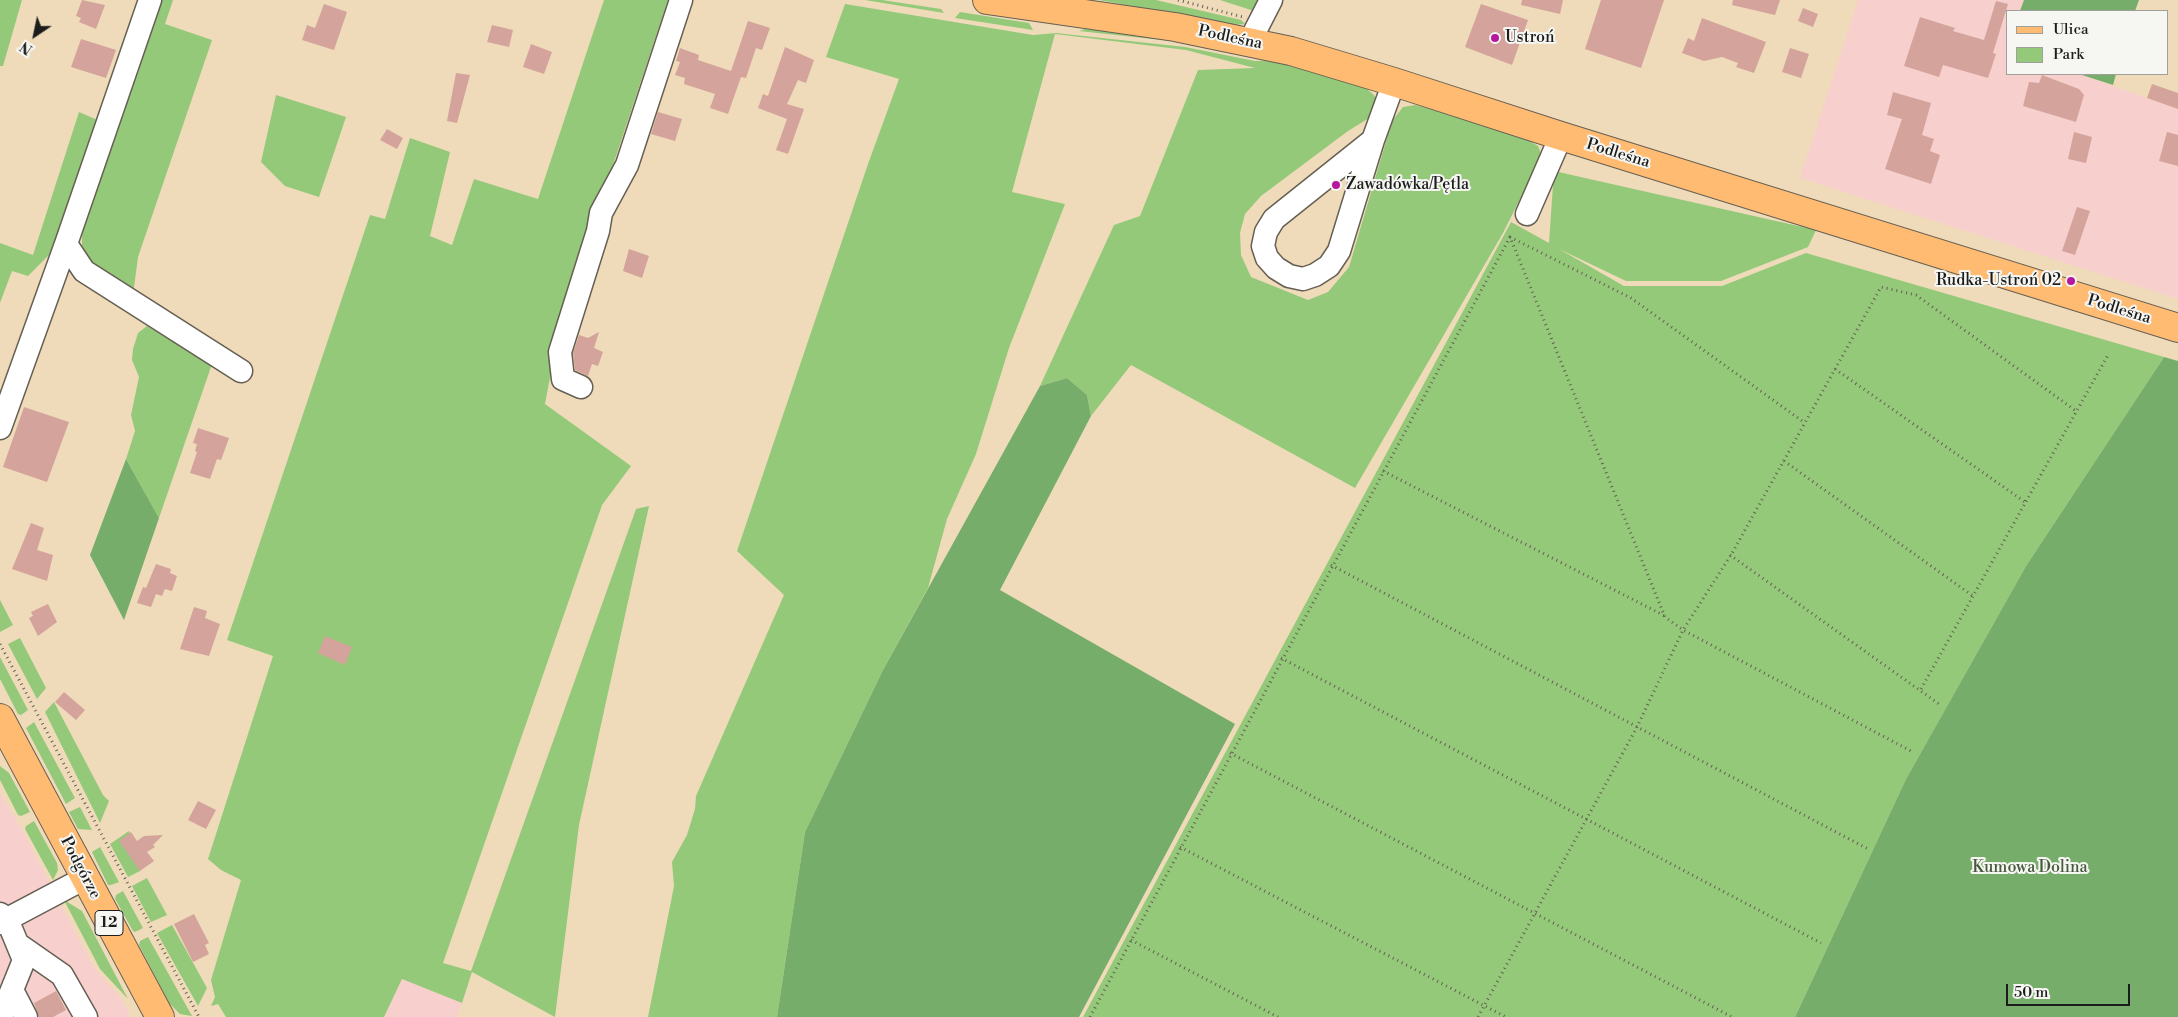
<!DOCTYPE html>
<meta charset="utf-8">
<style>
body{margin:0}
#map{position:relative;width:2178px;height:1017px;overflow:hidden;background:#efdbba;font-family:"Libre Bodoni",serif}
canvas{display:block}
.legend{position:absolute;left:2006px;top:10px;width:162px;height:65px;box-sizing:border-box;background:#f6f6f2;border:1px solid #9f9f9c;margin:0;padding:6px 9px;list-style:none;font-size:15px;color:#1c1c1c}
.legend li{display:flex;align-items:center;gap:10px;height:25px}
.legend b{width:25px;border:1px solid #9f9f9c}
.north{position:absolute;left:10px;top:10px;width:50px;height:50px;-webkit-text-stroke:4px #f6f6f2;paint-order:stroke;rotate:214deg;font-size:14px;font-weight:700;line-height:20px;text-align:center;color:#1c1c1c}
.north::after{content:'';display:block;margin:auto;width:18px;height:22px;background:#1c1c1c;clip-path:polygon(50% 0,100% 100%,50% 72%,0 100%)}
.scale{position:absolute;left:2006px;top:984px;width:124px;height:22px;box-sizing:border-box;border:2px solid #1c1c1c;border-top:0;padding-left:6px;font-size:15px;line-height:18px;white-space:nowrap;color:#1c1c1c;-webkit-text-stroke:4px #f6f6f2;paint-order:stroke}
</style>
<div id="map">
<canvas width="2178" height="1017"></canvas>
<ul class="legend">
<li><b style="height:6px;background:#ffbb71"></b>Ulica</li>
<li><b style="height:14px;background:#94c97a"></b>Park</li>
</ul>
<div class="north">N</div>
<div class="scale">50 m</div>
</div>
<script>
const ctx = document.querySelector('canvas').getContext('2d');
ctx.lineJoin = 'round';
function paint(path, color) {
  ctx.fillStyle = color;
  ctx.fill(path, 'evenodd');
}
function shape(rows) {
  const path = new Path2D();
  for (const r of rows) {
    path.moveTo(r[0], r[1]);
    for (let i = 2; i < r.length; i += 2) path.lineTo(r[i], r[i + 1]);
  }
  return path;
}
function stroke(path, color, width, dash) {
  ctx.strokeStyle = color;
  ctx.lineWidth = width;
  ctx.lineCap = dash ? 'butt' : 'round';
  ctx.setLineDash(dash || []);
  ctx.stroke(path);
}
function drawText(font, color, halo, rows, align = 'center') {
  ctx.font = font + ' "Libre Bodoni",serif';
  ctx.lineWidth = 4;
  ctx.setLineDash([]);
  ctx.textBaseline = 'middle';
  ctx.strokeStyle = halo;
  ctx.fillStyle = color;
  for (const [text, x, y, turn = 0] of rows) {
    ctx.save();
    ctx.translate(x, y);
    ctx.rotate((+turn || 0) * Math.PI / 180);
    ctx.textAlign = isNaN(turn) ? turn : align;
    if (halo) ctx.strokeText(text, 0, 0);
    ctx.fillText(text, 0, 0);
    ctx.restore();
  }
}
paint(shape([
 [1858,0,2024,0,2020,11,2007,11,2007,74,2079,74,2178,109,2178,299,1800,178],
 [0,793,23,831,94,968,121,998,131,1017,0,1017],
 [402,978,462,1003,456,1017,384,1017]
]), '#f7d0cd');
paint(shape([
 [0,0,22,0,3,66,0,66],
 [157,0,173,0,165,24,212,40,138,257,133,295,95,268,82,246,82,230],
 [604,0,668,0,560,324,545,404,631,466,602,505,443,963,471,971,636,509,649,506,579,825,555,1017,472,972,462,1003,402,979,384,1017,226,1017,218,1004,211,1006,215,997,211,980,241,880,221,870,208,859,273,656,227,640,370,215,385,219,410,138,450,152,430,236,452,245,474,179,538,199],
 [865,0,882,0,941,9,944,13],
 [1099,0,1156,0,1241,20,1245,24,1234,25],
 [1220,0,1260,0,1254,11],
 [845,4,1033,35,1056,33,1185,47,1255,61,1291,60,1348,79,1348,83,1367,89,1374,95,1377,102,1374,115,1348,131,1261,196,1245,214,1240,233,1241,255,1251,277,1308,300,1328,292,1349,267,1392,121,1403,107,1415,105,1493,126,1519,135,1538,146,1544,161,1536,167,1503,233,1355,488,1131,365,1091,416,1087,395,1067,378,1040,386,1114,225,1140,216,1198,70,1255,68,1186,50,1055,34,1012,192,1065,204,1009,348,976,454,947,519,928,588,883,670,805,832,777,1017,648,1017,674,886,672,862,687,835,695,809,696,796,784,595,737,551,868,164,899,79,826,57],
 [960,12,1029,23,1033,30,955,18],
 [1085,29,1167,35,1190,43,1079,31],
 [276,95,346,117,319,197,285,186,261,162],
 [79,112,102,122,56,248,28,276,12,271,0,303,0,243,33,255],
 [1554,171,1816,230,1808,247,1721,281,1626,281,1559,249,1624,286,1722,286,1806,253,2164,357,2026,566,1906,779,1795,1017,1083,1017,1511,222,1549,243],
 [147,326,212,364,159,518,126,459,135,431,131,415,139,377,132,360,133,349,138,333],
 [0,600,13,625,0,632],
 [20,638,46,688,37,699,8,644],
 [0,657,28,710,21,715,18,714,0,679],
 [54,702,103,795,109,801,100,823,45,712],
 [34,722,75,798,66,804,26,728],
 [0,766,9,773,30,812,21,816,18,815,0,780],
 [80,807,92,830,78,829,69,812],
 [34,821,57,863,58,870,53,880,25,829,26,826],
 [129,831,140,871,128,877,110,844],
 [100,847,119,882,111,885,108,885,92,852],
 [147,878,167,915,151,922,132,886],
 [123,891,143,928,135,932,133,931,115,899,116,895],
 [64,900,82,911,128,999,100,969],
 [172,925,207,988,198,1006,157,933],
 [148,937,192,1016,180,1014,169,1003,139,945,140,941]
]), '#94c97a');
paint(shape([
 [2024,0,2139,0,2135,11,2020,11],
 [2079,74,2116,74,2113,85],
 [2164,357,2178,361,2178,1017,1795,1017,1906,779,2026,566],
 [1067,378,1087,395,1091,416,1000,590,1235,724,1079,1017,777,1017,805,832,883,670,1040,386],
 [126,459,159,518,124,620,90,555]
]), '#77ad6a');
paint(shape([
 [82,0,105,5,96,29,79,22,81,18,76,16],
 [1522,0,1563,0,1560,14,1521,5],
 [1601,0,1664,0,1641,68,1585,49],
 [1733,0,1780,0,1775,15,1732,5],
 [1996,1,2008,4,1993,53,1996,54,1988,78,1943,65,1939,77,1904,66,1920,17,1955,28,1953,31,1984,40],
 [324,4,347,12,334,50,302,40,307,25,315,28],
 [1481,4,1528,20,1512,65,1465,47],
 [1803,8,1818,14,1813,27,1798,21],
 [1702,18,1766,42,1754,73,1736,67,1738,63,1722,57,1704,61,1682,53,1688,38,1694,41],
 [748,21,770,28,762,50,756,48,746,78,741,77,728,114,710,108,715,94,684,84,685,78,675,75,680,62,676,61,680,48,699,55,698,60,731,71],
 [492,25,513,30,509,47,487,42],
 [81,39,116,50,106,78,71,67],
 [531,44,552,52,544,74,523,67],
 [785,47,814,60,806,83,798,80,787,104,804,109,788,154,776,150,787,119,758,108,763,94,768,96],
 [1790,48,1809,54,1801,78,1782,72],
 [456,73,470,75,457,123,447,121],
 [2042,75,2079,89,2084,95,2076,122,2023,106,2029,82,2039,83],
 [2152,84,2178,93,2178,109,2147,98],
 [1893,92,1931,103,1922,135,1934,139,1930,151,1940,155,1931,184,1885,169,1902,119,1887,115],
 [658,112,682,119,675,141,651,134],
 [387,129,403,138,397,149,380,140],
 [2074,132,2092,137,2086,163,2068,159],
 [2167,132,2178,135,2178,166,2159,161],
 [2077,207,2090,211,2075,255,2062,251],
 [629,249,649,256,642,278,623,271],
 [599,332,594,348,603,352,598,366,592,364,588,376,575,370,573,353,579,335,588,338],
 [24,407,69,422,47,482,3,467],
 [198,428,229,438,221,460,217,459,210,479,190,473,197,452,195,451,197,444,193,443],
 [31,523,44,528,37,550,53,555,47,581,12,569],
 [156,564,171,569,170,573,177,576,172,591,165,589,162,596,156,594,151,607,137,603,143,587,146,588],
 [48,604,57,622,38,636,29,618,33,616,31,612],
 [194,607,207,611,205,618,220,624,209,656,180,649],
 [325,636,352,647,345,665,318,653],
 [64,692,85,710,76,720,55,702],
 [198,801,216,810,206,829,188,820],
 [131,832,137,841,144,836,163,835,153,845,155,847,147,852,154,861,140,871,119,841],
 [194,914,209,943,205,945,209,954,193,962,174,924],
 [56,991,66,1010,53,1017,39,1017,34,1003]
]), '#d4a39b');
const minor = shape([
 [150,0,66,244,84,271,241,371],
 [1250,41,1271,0],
 [1373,140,1274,219,1266,232,1263,246,1267,258,1276,268,1289,276,1303,279,1315,275,1329,266,1339,251,1373,140,1394,82],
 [1527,214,1561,136],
 [581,387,563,379,560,352,598,231,601,213,627,165,681,0],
 [0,428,66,244],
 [0,914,7,919,24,960,1,1017],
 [0,923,85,878],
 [19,945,62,975,86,1017],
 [12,990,26,1017]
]);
const major = shape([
 [987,0,1175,27,1291,51,1394,82,1561,136,2178,328]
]);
const highway = shape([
 [0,718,160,1017]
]);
stroke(minor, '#665f53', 25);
stroke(major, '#665f53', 30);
stroke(highway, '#665f53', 30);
stroke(shape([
 [1178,0,1243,17],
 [1510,237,1631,298,1805,423],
 [1835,369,2025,502],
 [1784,461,1973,596],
 [1383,471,1665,616],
 [1730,555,1939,704],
 [1331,565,1870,850],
 [0,644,199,1017],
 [1281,658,1821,943],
 [1921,689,2108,355],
 [1230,753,1732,1017],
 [1180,847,1506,1017],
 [1131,940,1278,1017],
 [1090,1017,1510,237,1665,617,1683,630,1911,751],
 [1478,1017,1637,727,1683,630,1731,555,1881,287,1916,295,2076,411]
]), '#665f53', 3, [1, 4]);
stroke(minor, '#fff', 22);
stroke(major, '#ffbb71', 28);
stroke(highway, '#ffbb71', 28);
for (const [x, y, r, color] of [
 [1495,38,5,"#b5179e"],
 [1336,185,5,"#b5179e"],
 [2071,281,5,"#b5179e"]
]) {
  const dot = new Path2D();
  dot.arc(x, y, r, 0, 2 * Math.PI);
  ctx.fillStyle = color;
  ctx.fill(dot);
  stroke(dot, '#f6f6f2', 2);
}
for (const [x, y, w] of [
 [109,923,28]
]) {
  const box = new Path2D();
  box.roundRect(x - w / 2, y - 12.5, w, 25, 4);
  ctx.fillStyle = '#f6f6f2';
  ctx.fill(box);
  stroke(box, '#1c1c1c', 1);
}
drawText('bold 15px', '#1c1c1c', null, [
 ["12",109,923]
]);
drawText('16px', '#1c1c1c', '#f6f6f2', [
 ["Podleśna",1230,38,12],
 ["Podleśna",1618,154,17],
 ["Podleśna",2119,310,17],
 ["Podgórze",80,868,62]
]);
drawText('16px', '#1c1c1c', '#f6f6f2', [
 ["Ustroń",1505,38],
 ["Zawadówka/Pętla",1346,185],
 ["Rudka-Ustroń 02",2061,281,"right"]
], 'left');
drawText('16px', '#46593d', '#f6f6f2', [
 ["Kumowa Dolina",2030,868]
]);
</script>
